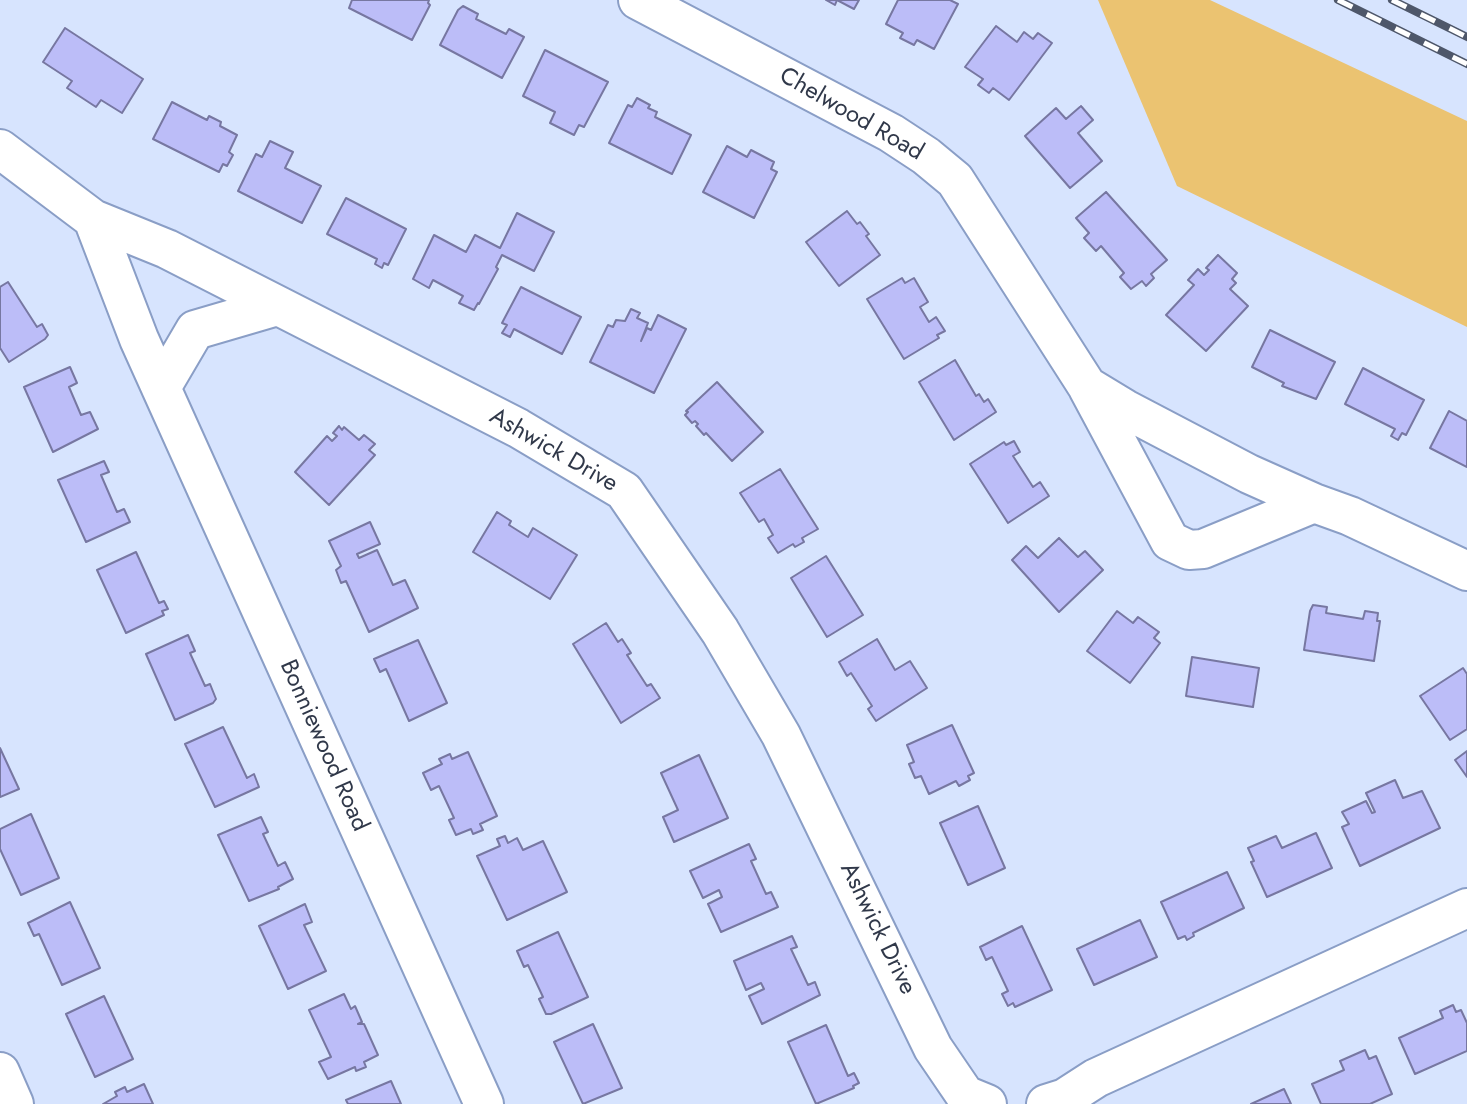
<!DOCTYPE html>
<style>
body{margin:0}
canvas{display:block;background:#d7e4fe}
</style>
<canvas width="1467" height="1104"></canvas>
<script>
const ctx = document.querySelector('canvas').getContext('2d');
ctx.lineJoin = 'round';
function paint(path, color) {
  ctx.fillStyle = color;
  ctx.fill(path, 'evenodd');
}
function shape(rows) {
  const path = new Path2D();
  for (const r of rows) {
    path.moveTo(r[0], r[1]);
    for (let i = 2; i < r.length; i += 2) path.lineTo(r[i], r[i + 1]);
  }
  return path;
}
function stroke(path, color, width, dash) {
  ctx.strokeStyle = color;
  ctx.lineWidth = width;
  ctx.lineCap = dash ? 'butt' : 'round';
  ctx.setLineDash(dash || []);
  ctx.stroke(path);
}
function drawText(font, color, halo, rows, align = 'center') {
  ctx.font = font + ' Jost,sans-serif';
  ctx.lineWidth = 5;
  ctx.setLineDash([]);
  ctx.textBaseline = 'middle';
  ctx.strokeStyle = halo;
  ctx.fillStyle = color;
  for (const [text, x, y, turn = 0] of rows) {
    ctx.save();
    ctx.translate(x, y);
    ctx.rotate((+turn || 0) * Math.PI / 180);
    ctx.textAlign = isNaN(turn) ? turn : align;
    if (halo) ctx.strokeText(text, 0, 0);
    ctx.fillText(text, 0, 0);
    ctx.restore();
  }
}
paint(shape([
 [1098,0,1210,0,1467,121,1467,327,1177,186]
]), '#ebc371');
const building = shape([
 [352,0,429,0,428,3,430,5,412,40,349,8,352,0],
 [826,0,859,0,854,9,837,0,835,5,826,0],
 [898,0,950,0,958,4,934,49,917,40,914,45,900,38,903,33,886,24,898,0],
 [463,6,478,14,476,19,506,34,509,29,524,37,502,78,440,45,458,10,463,6],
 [996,26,1017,42,1024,32,1033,39,1038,33,1052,43,1009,100,993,88,989,93,978,85,983,79,965,67,996,26],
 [65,28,143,79,122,113,101,100,96,107,67,88,72,81,43,62,65,28],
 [545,50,608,82,584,127,579,125,574,135,550,123,555,112,523,96,545,50],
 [637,98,650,105,648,108,657,112,655,117,691,135,672,174,609,143,628,105,632,107,637,98],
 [172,102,207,120,209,116,221,122,220,126,237,135,229,152,233,155,227,166,223,164,219,172,153,139,172,102],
 [1081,106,1093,120,1078,133,1102,161,1070,188,1025,136,1056,108,1066,119,1081,106],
 [270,141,293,152,285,168,321,186,302,223,238,191,256,154,262,157,270,141],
 [727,146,747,157,751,150,774,162,771,169,777,172,754,218,703,192,727,146],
 [1106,192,1167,260,1151,274,1154,278,1146,286,1142,281,1131,289,1120,277,1124,273,1101,246,1096,251,1084,238,1089,233,1076,218,1106,192],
 [346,198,406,229,388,265,384,263,382,268,375,264,377,259,327,234,346,198],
 [847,211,857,224,860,222,869,234,866,236,880,255,839,286,806,242,847,211],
 [517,213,554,232,534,271,502,255,496,267,498,269,479,304,478,303,474,310,459,303,463,296,433,280,429,288,413,279,434,235,466,252,475,235,500,248,517,213],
 [1218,255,1237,273,1232,279,1236,283,1230,289,1248,306,1206,351,1166,315,1194,285,1188,280,1198,269,1204,275,1209,270,1206,268,1218,255],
 [902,278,905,283,914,278,928,302,920,307,929,322,936,317,945,331,937,335,939,338,904,359,867,299,902,278],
 [8,282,37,327,42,324,48,335,45,339,9,362,0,348,0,287,8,282],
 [521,287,581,317,562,354,514,329,510,337,502,333,507,325,502,323,521,287],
 [631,309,640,313,637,318,648,323,641,341,647,328,651,330,658,315,686,329,654,393,590,362,608,325,613,327,616,320,625,321,631,309],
 [1270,330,1335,362,1316,399,1282,386,1284,383,1252,367,1270,330],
 [955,360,976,396,979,394,984,402,988,399,996,412,954,440,919,382,955,360],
 [70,367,77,383,69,387,81,415,90,412,98,429,53,452,24,387,70,367],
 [1363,368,1424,400,1406,435,1402,433,1398,440,1391,436,1395,429,1345,404,1363,368],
 [717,382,763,432,732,461,706,433,704,435,696,426,698,424,695,421,692,423,685,415,688,412,686,411,717,382],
 [1449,411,1467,421,1467,467,1430,448,1449,411],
 [339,426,342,430,344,427,359,440,364,435,375,444,369,450,375,455,329,505,295,472,327,436,332,441,337,436,333,433,339,426],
 [1014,441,1020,452,1013,456,1033,487,1040,482,1049,496,1008,523,970,464,1004,442,1006,445,1014,441],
 [104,461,109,472,101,475,117,512,124,509,130,522,86,542,58,480,104,461],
 [780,469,818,529,802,538,804,542,795,547,793,544,778,553,768,538,773,535,764,519,759,522,740,493,780,469],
 [497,512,511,521,509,525,528,537,533,528,577,555,550,599,473,552,497,512],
 [370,522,380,544,357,554,359,558,377,550,393,585,405,580,418,608,369,632,346,581,341,583,336,570,341,566,329,541,370,522],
 [1059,538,1078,557,1085,551,1103,570,1059,612,1012,560,1026,546,1038,558,1059,538],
 [136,552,159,603,164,601,168,609,162,611,164,615,126,633,97,570,136,552],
 [826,556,863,615,827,637,791,578,826,556],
 [1313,605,1327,607,1326,613,1363,619,1365,611,1378,613,1377,621,1380,621,1374,661,1304,650,1310,611,1313,605],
 [1117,611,1133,623,1138,617,1159,632,1154,638,1160,643,1130,683,1087,651,1117,611],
 [606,623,618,642,622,639,631,653,627,655,647,686,651,684,660,698,621,723,573,644,606,623],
 [188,635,195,651,190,653,205,686,210,684,216,699,213,703,175,720,146,654,188,635],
 [877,639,895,670,910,661,927,688,876,721,868,709,872,706,851,673,847,676,839,662,877,639],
 [418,640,447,703,409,721,386,669,380,672,374,659,418,640],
 [1192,657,1259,668,1253,707,1186,696,1192,657],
 [1463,668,1467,674,1467,729,1450,740,1420,696,1463,668],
 [952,725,974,773,968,776,970,780,959,786,956,781,929,794,921,776,915,778,909,764,914,762,907,745,952,725],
 [223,727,247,778,254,774,259,787,215,807,185,744,223,727],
 [0,748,19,789,0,797,0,748],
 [1467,751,1467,777,1455,760,1467,751],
 [468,752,497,816,480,824,483,830,473,834,471,829,456,835,449,820,454,818,439,786,431,790,423,773,442,764,439,759,450,754,452,759,468,752],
 [699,755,728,818,674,842,663,817,678,810,661,773,699,755],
 [1395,780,1403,798,1422,791,1440,828,1360,866,1342,827,1349,824,1342,812,1366,801,1372,813,1375,812,1366,793,1395,780],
 [978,806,1005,868,968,885,940,823,978,806],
 [31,814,59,878,21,895,0,849,0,829,31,814],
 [261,817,268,832,263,834,278,866,285,862,293,879,278,887,279,889,249,901,218,835,261,817],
 [1316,833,1332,868,1267,897,1251,862,1254,861,1248,848,1276,836,1282,848,1316,833],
 [505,836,508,843,517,838,523,850,543,841,567,892,507,920,477,856,500,846,497,839,505,836],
 [749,844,756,859,751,861,766,894,771,892,778,907,721,932,708,904,722,897,719,890,703,898,690,871,749,844],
 [1227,872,1244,908,1193,933,1194,936,1187,940,1185,936,1178,939,1161,902,1227,872],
 [70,902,100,968,62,985,39,934,34,936,28,923,70,902],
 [305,904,312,922,304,925,326,971,288,989,259,926,305,904],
 [1140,920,1157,957,1094,985,1077,949,1140,920],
 [1022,926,1052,990,1015,1007,1013,1003,1008,1006,1002,994,1008,991,992,957,986,960,980,947,1022,926],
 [558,932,588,997,551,1014,546,1014,539,999,543,997,528,965,524,967,517,951,558,932],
 [792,936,797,947,791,949,808,985,815,982,820,995,762,1024,749,996,764,989,761,983,746,990,734,961,792,936],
 [344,994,351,1009,355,1006,362,1022,358,1024,364,1024,378,1055,364,1062,366,1067,356,1071,355,1067,328,1079,319,1062,331,1057,309,1010,344,994],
 [104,996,133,1059,95,1077,66,1014,104,996],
 [1453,1005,1456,1012,1461,1010,1467,1023,1467,1051,1415,1074,1399,1038,1443,1018,1440,1011,1453,1005],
 [593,1024,622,1088,583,1104,554,1042,593,1024],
 [826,1025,848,1076,854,1073,859,1083,853,1086,854,1088,816,1104,788,1042,826,1025],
 [1365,1050,1369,1059,1376,1056,1392,1094,1370,1104,1321,1104,1312,1084,1344,1070,1340,1061,1365,1050],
 [391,1081,401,1104,348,1104,346,1100,391,1081],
 [144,1084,153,1104,103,1104,117,1096,115,1092,125,1087,127,1092,144,1084],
 [1284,1089,1291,1104,1251,1104,1284,1089]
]);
paint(building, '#bcbdf8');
stroke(building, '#7777a1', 2);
const minor = shape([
 [638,0,891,133,926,156,955,180,1087,386,1125,409,1249,474,1314,503,1350,516,1467,571],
 [0,149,93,219,167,249,518,428,624,491,720,631,781,735,933,1048,965,1095,987,1104],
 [93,219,139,339,484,1104],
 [161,388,195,330,277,306],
 [1088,388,1170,541,1189,550,1203,549,1314,503],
 [0,1072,14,1104],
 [1046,1104,1065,1098,1096,1078,1467,908]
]);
stroke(minor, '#8a9ec6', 42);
stroke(minor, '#fff', 38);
const rail = shape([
 [1338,0,1467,64],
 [1392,0,1467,37]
]);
stroke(rail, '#4e576a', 8);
stroke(rail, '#fff', 5, [16]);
drawText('24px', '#303849', '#fff', [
 ["Chelwood Road",851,115,30],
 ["Ashwick Drive",553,451,30],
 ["Bonniewood Road",323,746,66],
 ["Ashwick Drive",877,929,64]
]);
</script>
